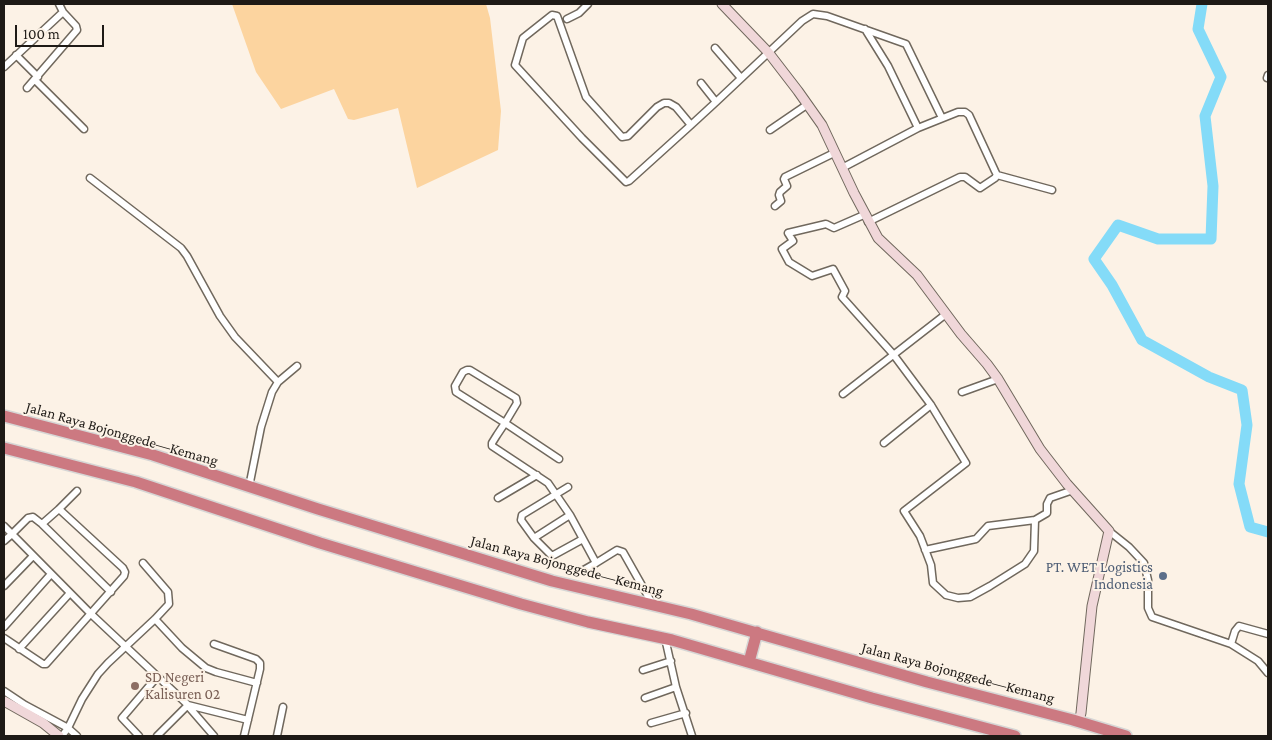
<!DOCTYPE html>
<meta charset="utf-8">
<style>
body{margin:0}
#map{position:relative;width:1272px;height:740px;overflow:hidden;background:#fcf2e6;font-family:"Crimson Pro",serif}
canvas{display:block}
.frame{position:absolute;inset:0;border:5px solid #1e1a16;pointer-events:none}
.scale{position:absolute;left:15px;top:25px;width:89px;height:22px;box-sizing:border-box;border:2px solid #1e1a16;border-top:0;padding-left:6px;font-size:15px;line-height:18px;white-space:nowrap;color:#1e1a16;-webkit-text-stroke:4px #fcf2e6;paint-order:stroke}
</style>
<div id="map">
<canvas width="1272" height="740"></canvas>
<div class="frame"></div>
<div class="scale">100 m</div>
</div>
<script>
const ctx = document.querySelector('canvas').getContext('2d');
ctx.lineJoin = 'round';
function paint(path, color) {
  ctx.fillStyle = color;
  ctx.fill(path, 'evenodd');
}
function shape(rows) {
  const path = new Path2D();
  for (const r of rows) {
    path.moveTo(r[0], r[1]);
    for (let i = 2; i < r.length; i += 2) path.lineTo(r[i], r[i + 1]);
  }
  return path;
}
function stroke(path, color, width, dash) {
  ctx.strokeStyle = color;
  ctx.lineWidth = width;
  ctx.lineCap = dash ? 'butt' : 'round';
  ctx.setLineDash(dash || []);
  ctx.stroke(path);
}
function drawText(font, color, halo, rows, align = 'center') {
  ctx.font = font + ' "Crimson Pro",serif';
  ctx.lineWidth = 4;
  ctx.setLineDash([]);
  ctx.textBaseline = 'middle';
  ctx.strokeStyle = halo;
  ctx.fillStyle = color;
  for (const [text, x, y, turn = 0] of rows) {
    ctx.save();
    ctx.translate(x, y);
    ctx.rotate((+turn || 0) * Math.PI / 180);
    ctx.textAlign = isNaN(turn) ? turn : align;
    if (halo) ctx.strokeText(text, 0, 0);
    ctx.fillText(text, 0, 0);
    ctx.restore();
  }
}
paint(shape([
 [232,4,486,4,490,18,501,111,498,150,417,188,398,108,354,120,348,119,334,89,281,109,256,72]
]), '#fcd49f');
stroke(shape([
 [1202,4,1198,29,1221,77,1205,116,1213,186,1211,239,1158,239,1118,225,1094,259,1112,285,1142,340,1209,377,1242,390,1247,425,1239,484,1250,527,1268,532]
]), '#84dbf8', 11);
const street = shape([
 [567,19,579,13,588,4],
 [865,29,888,66,918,128],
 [715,48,741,78],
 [16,55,38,77],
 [4,67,63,12],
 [1267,78,1268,75],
 [35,80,84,129],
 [701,83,716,102],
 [27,88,77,30,76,26,63,12,59,4],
 [691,125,676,107,669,103,664,103,657,107,628,136,622,137,586,97,557,16,552,15,523,38,515,65,582,138,626,182,629,181,691,125,716,102,802,21,813,14,827,16,906,44,942,118],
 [770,130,808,104],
 [842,168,918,128,958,112,965,112,969,115,995,171,997,175,995,178,980,188,965,177,960,177,868,222],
 [997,175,1052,190],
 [90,178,181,248,187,256,220,316,235,337,278,382],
 [775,206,781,201,779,195,780,192,787,186,784,179,785,177,834,153],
 [866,214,834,228,826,224,788,233,793,241,782,249,789,262,812,276,833,269,845,291,842,297,893,354,931,405,966,463,904,511,920,536,931,565,933,583,946,595,958,598,970,597,990,586,1025,564,1034,551,1035,520],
 [962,392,998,379],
 [843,394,946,314],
 [884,443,931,405],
 [559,459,505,423,456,392,455,386,463,372,467,370,470,370,516,398,517,403,505,423,497,435,492,443,492,446,548,483,570,515,596,563,617,550,623,552,653,605],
 [249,487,261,427,272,392,278,382,297,366],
 [568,487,522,515,521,520,534,538,552,556,583,539],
 [498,498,537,475],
 [59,509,77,491],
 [4,526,12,534,4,541],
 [1109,531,1129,547,1144,563,1148,580,1148,608,1152,617,1231,644,1258,661,1268,673],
 [534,538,570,515],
 [925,550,976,539,988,526,1035,520,1047,513,1047,504,1050,498,1073,490],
 [582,571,596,563],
 [4,586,33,556],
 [111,592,42,524,33,517,28,518,12,534,91,614,188,705,157,736],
 [155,619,182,648,206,668,216,672,257,683],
 [4,627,51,574],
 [4,638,43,664,46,664,124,576,125,572,123,568,59,509,42,524],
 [665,638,676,687,692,736],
 [214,644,256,659,260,663,260,669,244,736],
 [1231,644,1235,631,1239,626,1268,634],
 [19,649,70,593],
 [643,670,671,661],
 [4,691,25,705,68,728,77,736],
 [645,698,676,687],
 [188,705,248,720],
 [188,706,214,736],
 [651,723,686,713],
 [62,736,68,728,82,699,98,674,108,663,155,619,169,604,168,592,143,563],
 [139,736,122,718,157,677],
 [277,736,283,707]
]);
const secondary = shape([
 [722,4,768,52,798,91,822,125,854,193,878,238,917,275,961,334,987,364,998,379,1040,449,1067,484,1109,531,1092,606,1081,713,1079,721],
 [4,701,43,723,59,736]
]);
const highway = shape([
 [4,416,153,455,318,509,552,581,691,614,927,682,1073,720,1126,736],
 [4,448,136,482,320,543,521,604,588,622,672,640,872,698,1015,736],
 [749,662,757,632]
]);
stroke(street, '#70685d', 9);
stroke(secondary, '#70685d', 11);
stroke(highway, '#d6d6d5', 14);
stroke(street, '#fff', 6);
stroke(secondary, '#f0d7d9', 9);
stroke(highway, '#cc7981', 11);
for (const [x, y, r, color] of [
 [1163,576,5,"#5c6f8a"],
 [135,686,5,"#8d6e63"]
]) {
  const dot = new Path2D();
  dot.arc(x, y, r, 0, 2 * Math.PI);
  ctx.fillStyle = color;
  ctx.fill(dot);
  stroke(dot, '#fcf2e6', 2);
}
drawText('15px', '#1e1a16', '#fcf2e6', [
 ["Jalan Raya Bojonggede—Kemang",122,434,16],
 ["Jalan Raya Bojonggede—Kemang",567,566,15],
 ["Jalan Raya Bojonggede—Kemang",958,673,15]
]);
drawText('15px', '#4e5e75', '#fcf2e6', [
 ["PT. WET Logistics",1153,567],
 ["Indonesia",1153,584]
], 'right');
drawText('15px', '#785e54', '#fcf2e6', [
 ["SD Negeri",145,677],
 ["Kalisuren 02",145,694]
], 'left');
</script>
